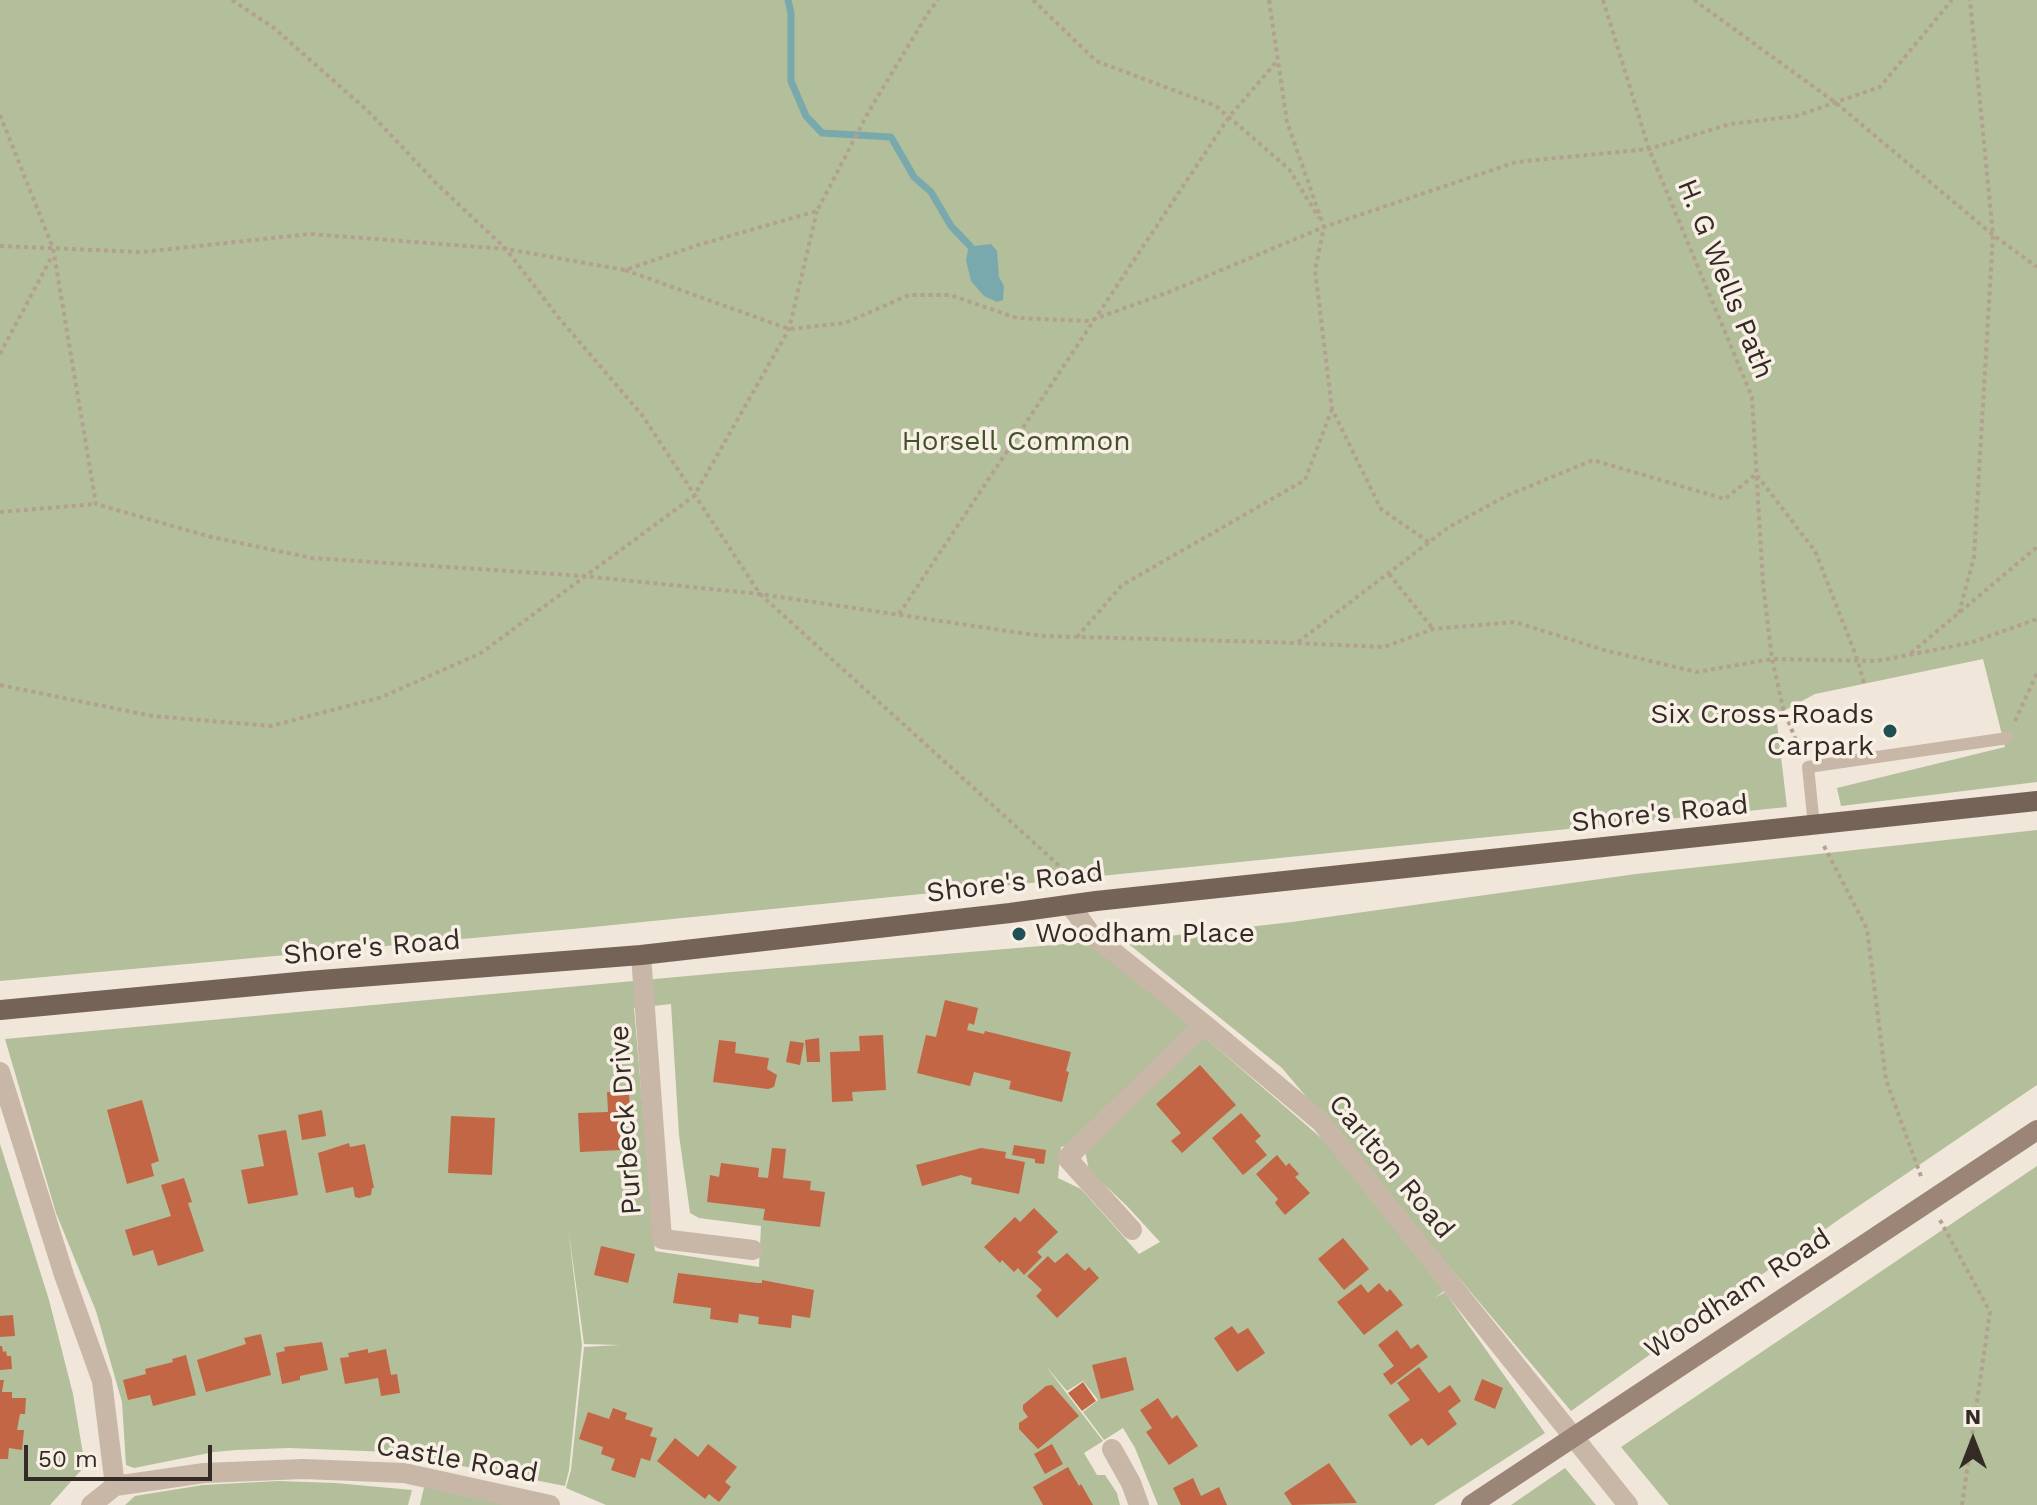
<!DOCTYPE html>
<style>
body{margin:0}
#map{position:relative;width:2037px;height:1505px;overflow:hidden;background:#f0e6d9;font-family:"Work Sans",sans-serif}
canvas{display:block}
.north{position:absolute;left:1933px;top:1401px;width:80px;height:80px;-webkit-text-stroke:6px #f8f0e5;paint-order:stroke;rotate:0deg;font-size:22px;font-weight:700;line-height:32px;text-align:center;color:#342b27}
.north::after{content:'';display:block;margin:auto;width:28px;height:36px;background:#342b27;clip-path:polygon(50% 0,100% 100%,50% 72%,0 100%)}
.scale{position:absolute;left:24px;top:1445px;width:188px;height:36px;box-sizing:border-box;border:4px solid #342b27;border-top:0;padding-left:10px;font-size:24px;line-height:28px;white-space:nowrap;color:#342b27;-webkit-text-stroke:6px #f8f0e5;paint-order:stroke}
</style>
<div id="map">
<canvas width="2037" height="1505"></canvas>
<div class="north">N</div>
<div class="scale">50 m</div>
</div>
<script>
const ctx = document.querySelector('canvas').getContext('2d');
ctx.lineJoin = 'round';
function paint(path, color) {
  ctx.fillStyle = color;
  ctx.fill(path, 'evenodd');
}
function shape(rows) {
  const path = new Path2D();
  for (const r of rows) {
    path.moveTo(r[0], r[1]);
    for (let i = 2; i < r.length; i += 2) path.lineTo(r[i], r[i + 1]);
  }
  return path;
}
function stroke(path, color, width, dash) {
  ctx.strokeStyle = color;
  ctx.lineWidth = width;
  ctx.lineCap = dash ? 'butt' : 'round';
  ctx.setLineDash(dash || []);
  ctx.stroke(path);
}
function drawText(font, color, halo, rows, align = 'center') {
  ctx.font = font + ' "Work Sans",sans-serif';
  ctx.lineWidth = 7;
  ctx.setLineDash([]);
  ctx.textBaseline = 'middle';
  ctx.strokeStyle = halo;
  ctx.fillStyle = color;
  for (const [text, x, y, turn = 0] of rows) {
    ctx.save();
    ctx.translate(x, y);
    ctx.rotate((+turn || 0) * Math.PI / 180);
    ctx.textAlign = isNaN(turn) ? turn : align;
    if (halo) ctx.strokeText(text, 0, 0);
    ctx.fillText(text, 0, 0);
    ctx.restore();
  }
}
paint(shape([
 [0,0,2037,0,2037,782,1841,806,1837,788,2005,747,1983,659,1815,694,1776,715,1787,807,583,928,0,981],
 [2037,830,2037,1085,1841,1218,1571,1411,1282,1068,1125,941,1292,922,1636,874],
 [1089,942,1190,1025,1069,1145,1061,1147,1058,1178,1081,1189,1139,1254,1160,1242,1127,1206,1089,1170,1085,1151,1203,1036,1327,1143,1444,1291,1435,1298,1445,1292,1545,1433,1434,1505,1158,1505,1135,1448,1123,1428,1104,1440,1083,1412,1098,1400,1083,1381,1067,1391,1045,1365,1103,1441,1084,1453,1097,1475,1105,1475,1117,1493,1120,1505,606,1505,566,1488,571,1470,584,1347,620,1345,584,1344,568,1226,582,1345,569,1470,565,1486,390,1452,289,1448,236,1450,214,1452,134,1468,126,1465,122,1402,96,1311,56,1213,5,1039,731,972],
 [671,1004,679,1135,690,1213,699,1218,761,1226,759,1267,655,1251,634,1008],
 [0,1144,49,1300,73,1394,85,1466,50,1505,0,1505],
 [2037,1166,2037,1505,1669,1505,1621,1447],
 [1565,1468,1596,1505,1511,1505],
 [278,1481,335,1483,412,1490,408,1505,125,1505,135,1496,203,1485],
 [425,1483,521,1505,420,1505]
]), '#b2bf9a');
paint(shape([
 [991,244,997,251,999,277,1004,286,1003,300,997,302,984,296,971,281,966,260,968,250,974,246]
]), '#79a9ad');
stroke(shape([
 [788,0,791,13,791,81,806,116,822,133,891,137,914,177,931,192,951,226,971,247]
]), '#79a9ad', 7);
paint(shape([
 [945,1000,978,1008,974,1025,969,1023,967,1030,984,1034,985,1031,1071,1052,1066,1071,1069,1072,1062,1102,1009,1089,1011,1081,974,1072,970,1086,917,1073,926,1035,936,1037],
 [883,1035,886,1090,852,1092,853,1101,832,1102,830,1052,860,1051,859,1036],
 [819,1038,820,1062,807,1062,805,1040],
 [719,1040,736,1042,735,1053,769,1058,767,1069,777,1075,774,1087,768,1089,713,1082],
 [790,1041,804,1043,800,1065,786,1062],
 [1200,1065,1236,1105,1182,1153,1171,1141,1181,1133,1156,1104],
 [629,1091,630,1117,619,1117,621,1150,580,1152,578,1113,608,1112,607,1092],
 [142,1100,159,1161,151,1164,154,1176,127,1184,107,1110],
 [322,1110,326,1136,302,1140,298,1115],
 [1241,1113,1261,1136,1255,1141,1267,1155,1243,1175,1212,1138],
 [451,1116,495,1118,492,1175,448,1173],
 [286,1130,298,1195,248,1204,241,1170,264,1166,258,1135],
 [349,1143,350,1147,365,1144,374,1188,372,1188,371,1195,359,1198,355,1197,353,1187,326,1193,318,1153],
 [1014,1145,1046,1150,1044,1164,1035,1163,1035,1159,1012,1155],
 [772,1148,786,1149,783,1178,811,1181,810,1190,825,1192,820,1227,763,1220,765,1209,707,1202,710,1175,719,1177,721,1163,759,1168,758,1177,768,1178],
 [981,1148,1006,1152,1005,1158,1025,1162,1019,1194,971,1184,972,1178,961,1175,922,1186,916,1165],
 [1277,1155,1286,1166,1289,1163,1299,1174,1295,1177,1310,1193,1285,1215,1275,1203,1278,1199,1256,1174],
 [184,1178,192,1202,188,1203,204,1251,158,1266,153,1250,133,1256,125,1230,171,1216,161,1185],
 [1034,1208,1058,1232,1037,1252,1042,1257,1024,1275,1018,1268,1014,1272,1002,1260,1000,1263,984,1247,1015,1217,1020,1222],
 [1343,1238,1369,1269,1344,1290,1318,1259],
 [601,1246,635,1254,628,1283,594,1275],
 [1067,1253,1085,1271,1089,1267,1099,1278,1057,1318,1036,1296,1042,1290,1027,1276,1048,1256,1055,1263],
 [678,1273,757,1283,762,1283,762,1280,814,1290,810,1318,792,1315,791,1328,758,1324,759,1317,739,1314,738,1323,710,1319,711,1308,673,1303],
 [1379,1283,1387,1292,1390,1289,1403,1305,1364,1335,1337,1302,1361,1284,1368,1293],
 [13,1315,15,1336,0,1337,0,1316],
 [1232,1326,1238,1334,1248,1328,1265,1353,1237,1372,1214,1338],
 [1397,1330,1411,1349,1418,1344,1428,1357,1391,1385,1383,1374,1394,1366,1378,1345],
 [261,1334,271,1375,206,1392,197,1360,246,1344,244,1338],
 [322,1342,328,1370,300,1376,300,1380,282,1384,276,1353,285,1351,284,1347],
 [0,1346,2,1346,3,1352,6,1351,7,1356,11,1356,12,1369,0,1370],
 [368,1349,368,1353,386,1349,391,1375,397,1374,400,1393,381,1396,378,1378,345,1384,340,1358,349,1357,348,1353],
 [186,1355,196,1395,153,1406,150,1395,128,1400,123,1380,146,1374,145,1369,173,1362,172,1359],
 [1126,1357,1134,1390,1101,1399,1092,1365],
 [1419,1367,1439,1393,1450,1385,1461,1401,1448,1411,1457,1424,1428,1446,1422,1438,1411,1446,1388,1415,1410,1400,1397,1383],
 [1482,1379,1503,1388,1495,1409,1474,1400],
 [0,1380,4,1380,2,1392,12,1392,12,1398,26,1398,25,1414,20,1414,17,1430,24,1430,22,1450,9,1448,8,1459,0,1459],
 [1083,1382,1096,1401,1082,1411,1068,1393],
 [1052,1385,1079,1416,1038,1449,1019,1429,1019,1423,1028,1417,1023,1410,1023,1405,1046,1386],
 [1158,1398,1172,1419,1177,1415,1198,1446,1169,1465,1146,1432,1152,1428,1140,1410],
 [613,1408,627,1413,625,1419,653,1428,650,1436,657,1438,650,1461,641,1458,635,1478,611,1470,615,1459,601,1454,603,1447,579,1439,588,1412,609,1419],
 [675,1438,698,1457,708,1444,737,1467,725,1482,731,1487,719,1502,709,1494,705,1499,657,1461],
 [1052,1444,1063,1464,1045,1474,1034,1454],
 [1329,1463,1357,1503,1292,1505,1284,1493],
 [1068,1467,1079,1486,1081,1484,1093,1505,1043,1505,1033,1487],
 [1193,1478,1201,1496,1219,1487,1227,1505,1181,1505,1173,1488]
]), '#c26645');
stroke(shape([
 [232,0,274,28,369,112,437,184,506,249,559,318,642,415,760,594,1075,880],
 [1033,0,1096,61,1216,106,1289,169,1319,218],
 [1269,0,1287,122,1324,227,1315,270,1332,409,1381,509,1430,543],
 [1603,0,1649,149,1752,397,1763,584,1772,659,1783,708,1801,753],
 [1694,0,1836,103,1993,235,2037,267],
 [0,115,53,248,96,504,211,537,312,558,583,576,760,594,1041,636,1268,642,1384,647,1433,629,1515,622,1604,650,1697,672,1772,659,1877,661,1970,643,2037,619],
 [0,246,142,252,310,234,506,249,625,270,698,245,817,211,869,111,928,13,938,0],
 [625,270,789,329,845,323,909,295,950,295,1017,318,1089,321,1169,292,1324,227,1516,162,1649,149,1730,124,1796,116,1880,87,1952,0],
 [0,354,52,256],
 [0,512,96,504],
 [1389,574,1433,629],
 [1959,613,1974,557,1993,235,1970,0],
 [899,614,1229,117,1278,60],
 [1077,637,1122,585,1305,480,1332,409],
 [1298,642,1449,527,1506,496,1593,460,1725,499,1756,474,1815,551,1858,661,1864,684],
 [1911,653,2037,547],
 [0,685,152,716,271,726,382,697,481,653,694,496,789,329,817,211],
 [2015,721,2037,673],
 [1824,846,1867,929,1886,1080,1922,1179],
 [1940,1220,1990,1312,1962,1505]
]), '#b4a090', 4, [4, 4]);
stroke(shape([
 [1814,826,1808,767,2008,738]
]), '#c8b6a6', 12);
stroke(shape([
 [1070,905,1091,934,1204,1024,1321,1122,1628,1505],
 [641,955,662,1239,753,1250],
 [0,1072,64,1275,102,1381,115,1486],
 [1132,1230,1067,1158,1204,1024],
 [1112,1449,1131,1483,1139,1505],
 [91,1505,115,1486,204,1473,303,1469,404,1473,550,1505]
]), '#c8b6a6', 20);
stroke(shape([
 [1471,1505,2037,1130]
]), '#9b8577', 20);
stroke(shape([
 [0,1010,308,981,641,955,1010,913,1096,901,2037,801]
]), '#766358', 20);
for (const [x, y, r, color] of [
 [1890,731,8,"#1e5054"],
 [1019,934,8,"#1e5054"]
]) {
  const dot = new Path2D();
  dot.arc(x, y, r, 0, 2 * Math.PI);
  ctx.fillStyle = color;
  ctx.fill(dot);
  stroke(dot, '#f8f0e5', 3);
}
drawText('28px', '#342b27', '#f8f0e5', [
 ["H. G Wells Path",1725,279,68],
 ["Shore's Road",1660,814,-6],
 ["Shore's Road",1015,883,-7],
 ["Shore's Road",372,948,-5],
 ["Purbeck Drive",626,1120,-94],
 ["Carlton Road",1391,1167,50],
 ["Woodham Road",1738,1294,-33],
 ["Castle Road",457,1460,10]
]);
drawText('28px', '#43522b', '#f8f0e5', [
 ["Horsell Common",1016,442]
]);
drawText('28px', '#342b27', '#f8f0e5', [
 ["Six Cross-Roads",1874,715],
 ["Carpark",1874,747],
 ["Woodham Place",1035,934,"left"]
], 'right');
</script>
